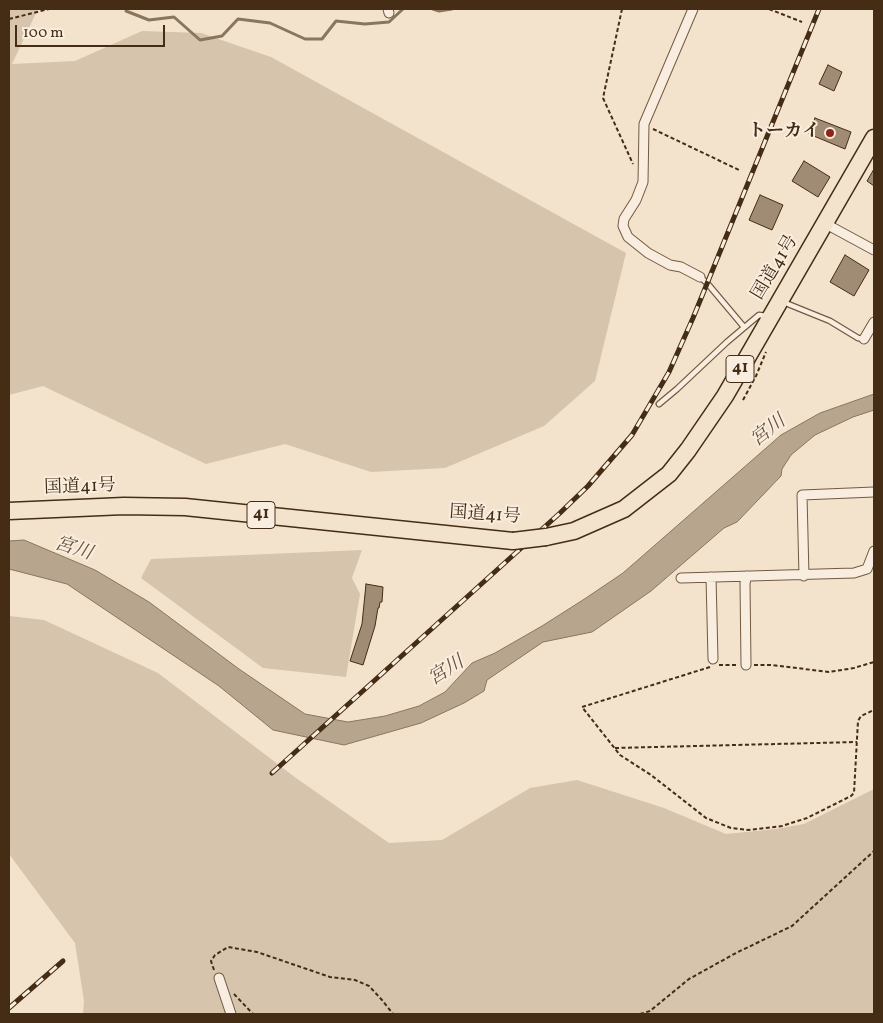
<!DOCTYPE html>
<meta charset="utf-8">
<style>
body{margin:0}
#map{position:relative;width:883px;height:1023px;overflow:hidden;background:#f4e3cc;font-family:Vollkorn,serif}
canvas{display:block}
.frame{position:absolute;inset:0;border:10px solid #452c14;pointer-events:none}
.scale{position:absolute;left:15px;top:25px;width:150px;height:22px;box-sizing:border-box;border:2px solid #452c14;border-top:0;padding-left:6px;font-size:15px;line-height:18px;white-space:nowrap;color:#452c14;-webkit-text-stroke:4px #f8edde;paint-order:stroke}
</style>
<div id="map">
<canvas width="883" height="1023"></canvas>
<div class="frame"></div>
<div class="scale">100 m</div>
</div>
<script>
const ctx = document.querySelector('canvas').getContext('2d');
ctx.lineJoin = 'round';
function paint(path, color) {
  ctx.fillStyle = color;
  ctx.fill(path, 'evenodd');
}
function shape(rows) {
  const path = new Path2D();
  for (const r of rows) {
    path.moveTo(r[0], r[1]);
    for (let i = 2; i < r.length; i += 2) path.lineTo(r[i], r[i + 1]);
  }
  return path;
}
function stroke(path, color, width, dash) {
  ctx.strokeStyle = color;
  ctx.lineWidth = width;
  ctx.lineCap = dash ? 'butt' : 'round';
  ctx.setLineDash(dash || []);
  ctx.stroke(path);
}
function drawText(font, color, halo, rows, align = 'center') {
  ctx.font = font + ' Vollkorn,"Noto Serif JP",serif';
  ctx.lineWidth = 4;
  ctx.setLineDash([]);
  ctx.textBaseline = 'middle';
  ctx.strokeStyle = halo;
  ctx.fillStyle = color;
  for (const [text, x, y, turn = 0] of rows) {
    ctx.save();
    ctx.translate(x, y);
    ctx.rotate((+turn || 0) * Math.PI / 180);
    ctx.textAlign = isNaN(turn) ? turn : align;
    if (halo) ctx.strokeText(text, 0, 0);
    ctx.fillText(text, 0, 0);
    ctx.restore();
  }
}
paint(shape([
 [9,9,38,9,12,64,75,61,142,31,201,33,271,57,626,253,595,381,544,426,445,468,371,472,285,444,206,464,43,386,9,395],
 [362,550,352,578,360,594,346,677,263,668,141,578,151,559],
 [9,616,44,620,158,673,296,778,389,843,442,840,530,788,577,780,664,808,726,834,776,829,804,824,874,789,874,1014,83,1014,84,1001,75,943,9,854]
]), '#d6c4ad');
const water = shape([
 [874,394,874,410,853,417,815,435,791,455,782,469,781,476,737,522,724,528,651,591,592,632,543,642,487,680,484,691,464,703,421,723,344,745,273,730,219,686,67,584,9,569,9,541,24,540,95,570,149,602,239,669,305,714,348,722,385,716,419,706,445,692,472,663,495,653,542,626,586,598,623,573,781,435,820,413,874,394]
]);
paint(water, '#b8a58d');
stroke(water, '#8a755d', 1);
stroke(shape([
 [433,9,439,11,452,9],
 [126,11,149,20,174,17,200,40,222,36,238,19,270,23,305,39,322,39,336,21,365,24,389,22,403,9]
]), '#8a755d', 3);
const building = shape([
 [828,65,842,72,834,91,819,84,828,65],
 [815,118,851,132,845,149,809,134,815,118],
 [804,161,830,177,818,197,792,181,804,161],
 [874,169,874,186,867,181,874,169],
 [760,195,783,205,772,230,749,220,760,195],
 [845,255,869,270,854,296,830,282,845,255],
 [366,584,383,587,382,602,380,602,379,608,378,608,375,626,363,665,350,661,362,624,366,584]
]);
paint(building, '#a08b74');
stroke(building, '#452c14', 1);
const lane = shape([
 [700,277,707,283,744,327],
 [788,304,830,321,858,338,864,339],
 [659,404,677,389,727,342,759,315,767,316]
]);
const street = shape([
 [388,9,389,13],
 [693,9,644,124,643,182,636,200,624,219,623,226,628,237,648,253,670,265,681,267,700,277],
 [826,224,874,250],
 [864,339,874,322],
 [804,576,802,495,874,492],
 [711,577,713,659],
 [681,578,854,573,867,569,874,551],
 [746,665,745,583,747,576],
 [219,978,231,1014]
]);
const highway = shape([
 [9,511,124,506,185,507,513,541],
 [546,537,574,531,624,509,669,474,688,450,725,396,874,138]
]);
stroke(lane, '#715a42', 7);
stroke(street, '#715a42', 11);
stroke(highway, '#452c14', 19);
stroke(shape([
 [622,9,603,98,633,164],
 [769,9,802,22],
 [9,19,49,9],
 [653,129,739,170],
 [743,400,756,376,766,352],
 [719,665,737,665],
 [754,665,772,665,829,672,854,668,874,662],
 [710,667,582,707,620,755,651,775,706,818,731,828,748,830,782,826,807,818,851,796,854,793,858,721,861,716,874,710],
 [615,748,857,742],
 [214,970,211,961,215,955,228,947,257,952,330,977,355,980,369,986,382,1000,393,1014],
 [234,994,253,1014],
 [640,1014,650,1011,689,979,736,953,792,926,874,851]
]), '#452c14', 2, [4, 2.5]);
stroke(lane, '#f8edde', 4.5);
stroke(street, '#f8edde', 9);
stroke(highway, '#f4e3cc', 16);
const rail = shape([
 [272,773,560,513,588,486,632,435,669,372,693,318,819,9],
 [9,1008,63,961]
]);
stroke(rail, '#452c14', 5);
stroke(rail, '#f8edde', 3, [9]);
const highwayBridge = shape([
 [513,541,546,537]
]);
stroke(highwayBridge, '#452c14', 19, []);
stroke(highwayBridge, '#f4e3cc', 16);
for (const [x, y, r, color] of [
 [830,133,5,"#8f2418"]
]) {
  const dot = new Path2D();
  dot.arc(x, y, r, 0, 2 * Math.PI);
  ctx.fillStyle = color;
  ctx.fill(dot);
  stroke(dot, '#f8edde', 2);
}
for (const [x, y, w] of [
 [740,369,28],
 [261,515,28]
]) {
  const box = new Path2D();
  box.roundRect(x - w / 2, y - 13.5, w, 27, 4);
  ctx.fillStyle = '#f8edde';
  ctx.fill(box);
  stroke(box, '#452c14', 1);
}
drawText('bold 16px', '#452c14', null, [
 ["41",740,369],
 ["41",261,515]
]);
drawText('bold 18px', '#452c14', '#f8edde', [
 ["トーカイ",820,133]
], 'right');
drawText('18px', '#452c14', '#f8edde', [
 ["国道41号",776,268,-59],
 ["国道41号",80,488,-2],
 ["国道41号",485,516,4]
]);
drawText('italic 19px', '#685038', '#f8edde', [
 ["宮川",769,432,-38],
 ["宮川",73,550,18],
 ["宮川",447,672,-32]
]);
</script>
